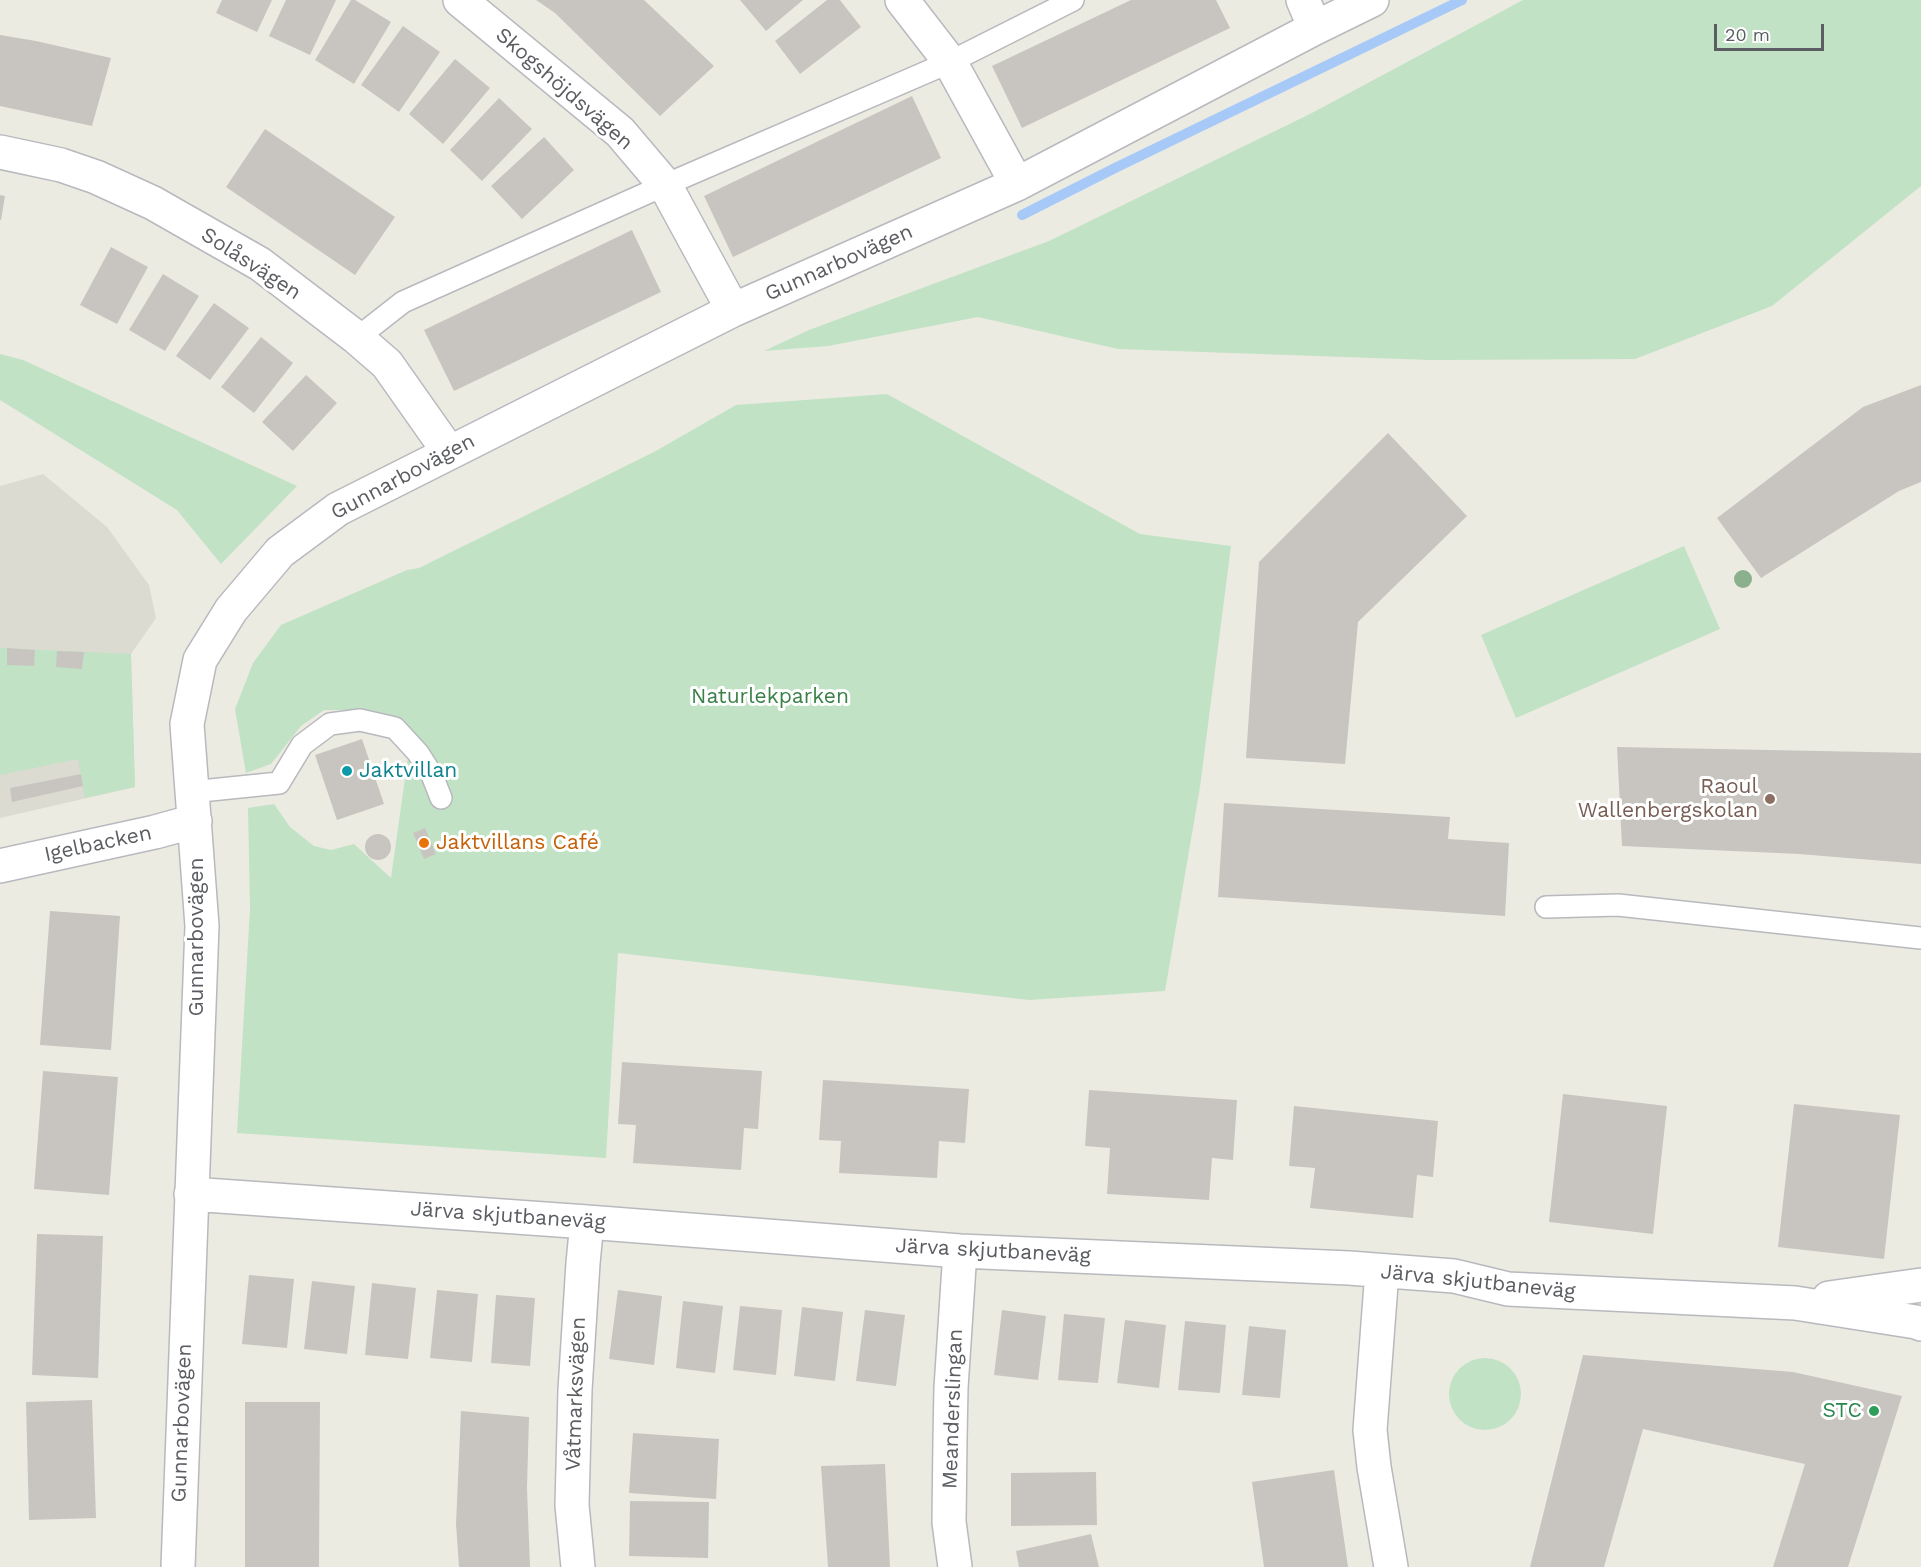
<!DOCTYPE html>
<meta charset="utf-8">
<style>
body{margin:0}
#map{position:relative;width:1921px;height:1567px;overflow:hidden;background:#ecebe2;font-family:"Work Sans",sans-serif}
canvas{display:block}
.scale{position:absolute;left:1714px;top:24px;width:110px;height:27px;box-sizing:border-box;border:3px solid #5b5d62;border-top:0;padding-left:8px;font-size:18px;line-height:21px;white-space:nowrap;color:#5b5d62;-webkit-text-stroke:4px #fff;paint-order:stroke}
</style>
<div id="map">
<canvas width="1921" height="1567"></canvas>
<div class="scale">20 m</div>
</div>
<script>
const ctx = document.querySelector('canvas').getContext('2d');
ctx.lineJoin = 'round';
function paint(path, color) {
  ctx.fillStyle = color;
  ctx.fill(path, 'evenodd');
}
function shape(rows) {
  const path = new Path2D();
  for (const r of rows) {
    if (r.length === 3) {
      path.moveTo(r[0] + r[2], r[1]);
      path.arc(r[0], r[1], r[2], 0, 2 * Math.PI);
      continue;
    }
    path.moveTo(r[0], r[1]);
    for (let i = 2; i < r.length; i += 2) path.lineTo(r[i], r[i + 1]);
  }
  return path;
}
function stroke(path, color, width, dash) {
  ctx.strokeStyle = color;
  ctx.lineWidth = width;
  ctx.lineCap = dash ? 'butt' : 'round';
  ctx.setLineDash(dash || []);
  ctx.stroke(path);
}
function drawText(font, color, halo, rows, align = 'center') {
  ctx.font = font + ' "Work Sans",sans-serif';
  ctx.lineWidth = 6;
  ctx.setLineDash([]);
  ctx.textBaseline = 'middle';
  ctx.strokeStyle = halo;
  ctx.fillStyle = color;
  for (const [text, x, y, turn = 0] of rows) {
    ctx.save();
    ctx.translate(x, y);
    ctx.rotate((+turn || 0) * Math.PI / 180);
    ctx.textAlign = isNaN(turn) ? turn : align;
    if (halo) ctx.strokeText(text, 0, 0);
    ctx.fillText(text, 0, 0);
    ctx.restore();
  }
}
paint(shape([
 [43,474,107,527,149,585,156,618,131,654,135,787,0,818,0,486]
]), '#dcdbd1');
paint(shape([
 [1523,0,1921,0,1921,186,1772,306,1635,359,1430,360,1118,349,978,317,828,346,764,351,809,330,1049,241,1310,114],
 [0,354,23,360,297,486,221,564,177,510,0,400],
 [887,394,1140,534,1231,546,1200,787,1165,991,1029,1000,618,953,606,1158,237,1133,250,909,248,808,274,804,290,827,314,846,331,850,354,844,391,878,408,757,385,717,355,710,324,710,301,726,271,764,246,773,235,709,253,663,281,625,407,570,419,568,654,452,736,405],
 [1684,546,1720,629,1516,718,1481,635],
 [0,648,131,654,135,787,85,798,78,759,0,775],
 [1485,1394,36]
]), '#c1e2c5');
stroke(shape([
 [1022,215,1115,168,1462,0]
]), '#a7c9f8', 10);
paint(shape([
 [222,0,272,0,257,32,216,13],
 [286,0,336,0,310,55,269,36],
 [351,0,355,0,391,22,354,84,315,60],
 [536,0,644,0,714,66,660,116,555,13],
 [740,0,803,0,766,31],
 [827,0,840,0,861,27,800,74,775,41],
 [1131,0,1216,0,1230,28,1022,128,992,66],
 [403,26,440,52,399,112,361,85],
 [0,35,36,41,111,58,92,126,0,106],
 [455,59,490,88,443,144,409,114],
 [912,96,941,158,733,257,704,196],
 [499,98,532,129,482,181,450,150],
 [265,129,395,217,355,275,226,187],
 [544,137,574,170,522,219,491,186],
 [0,195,5,196,1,220,0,220],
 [632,230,661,292,454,391,424,330],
 [111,247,148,267,117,324,80,305],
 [163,274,199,296,165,351,129,330],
 [214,303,249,328,210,380,176,356],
 [261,337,293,363,254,413,221,387],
 [306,375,337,403,293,451,262,422],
 [1921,385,1921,482,1899,491,1761,578,1717,518,1863,407],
 [1388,433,1467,516,1358,622,1345,764,1246,758,1259,562],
 [7,648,35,650,34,666,7,665],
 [57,651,84,652,82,669,56,667],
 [362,739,384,804,337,820,315,755],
 [1617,747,1921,753,1921,864,1799,854,1622,846],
 [81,774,83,786,12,802,10,788],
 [1224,803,1450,817,1448,839,1509,843,1505,916,1218,897],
 [425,828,436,854,424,859,413,833],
 [378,847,13],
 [50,911,120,916,111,1050,40,1045],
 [622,1062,762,1071,758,1129,744,1128,741,1170,633,1163,636,1125,618,1124],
 [43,1071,118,1077,109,1195,34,1189],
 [823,1080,969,1089,965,1143,939,1141,937,1178,839,1173,841,1141,819,1140],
 [1089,1090,1237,1100,1233,1160,1212,1158,1209,1200,1107,1194,1110,1148,1085,1146],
 [1563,1094,1667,1106,1653,1234,1549,1222],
 [1794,1104,1900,1115,1884,1259,1778,1247],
 [1294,1106,1438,1121,1433,1177,1417,1175,1413,1218,1310,1208,1315,1168,1289,1166],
 [37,1234,103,1236,98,1378,32,1375],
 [249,1275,294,1279,287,1348,242,1344],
 [312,1281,355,1286,347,1354,304,1349],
 [372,1283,416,1288,408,1359,365,1355],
 [437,1290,478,1294,472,1362,430,1358],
 [618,1290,662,1296,654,1365,609,1359],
 [496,1295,535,1298,530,1366,491,1363],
 [683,1301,723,1306,715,1373,676,1368],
 [740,1306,782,1310,776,1375,733,1370],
 [802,1307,843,1312,835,1381,794,1376],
 [865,1310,905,1315,896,1386,856,1381],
 [1002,1310,1046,1316,1038,1380,994,1375],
 [1064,1314,1105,1318,1098,1383,1058,1380],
 [1125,1320,1166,1325,1159,1388,1117,1383],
 [1185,1321,1226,1325,1220,1393,1178,1390],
 [1249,1326,1286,1330,1280,1398,1242,1395],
 [1583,1355,1793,1372,1902,1396,1848,1567,1773,1567,1805,1464,1643,1429,1604,1567,1530,1567],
 [92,1400,96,1518,29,1520,26,1402],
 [245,1402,320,1402,319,1567,245,1567],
 [461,1411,529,1417,527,1488,530,1567,459,1567,456,1524],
 [633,1433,719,1439,716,1499,629,1493],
 [885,1464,890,1567,828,1567,821,1466],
 [1334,1470,1348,1567,1264,1567,1252,1482],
 [1096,1472,1097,1525,1011,1526,1011,1473],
 [630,1501,709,1502,708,1558,629,1556],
 [1091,1534,1099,1567,1019,1567,1016,1551]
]), '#c8c5c0');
const service = shape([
 [357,338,403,302,665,185,950,62,1073,0],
 [191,792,279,783,302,745,330,724,360,720,395,728,418,753,432,775,441,798],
 [1546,907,1618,905,1921,938]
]);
const minor = shape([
 [460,0,620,132,665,185,733,310],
 [902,0,950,62,1017,184],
 [1303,0,1315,28],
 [0,152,61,165,96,177,153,203,260,264,357,338,387,364,449,452],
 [0,866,155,832,195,821],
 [191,1194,587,1222,960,1251,1349,1268,1454,1276,1508,1289,1795,1303,1916,1322,1921,1324],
 [1382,1271,1370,1430,1374,1467,1391,1567],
 [1829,1298,1921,1285],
 [178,1567,202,926,187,724,200,660,231,610,280,552,338,509,733,310,1017,184,1315,28,1372,0],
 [578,1567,572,1505,575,1390,583,1263,587,1222],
 [955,1567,949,1522,950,1438,951,1388,960,1251]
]);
stroke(service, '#b8b9be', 24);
stroke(minor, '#b8b9be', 36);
stroke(service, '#fff', 21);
stroke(minor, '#fff', 33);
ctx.fillStyle = '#8bb08e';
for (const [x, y] of [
 [1743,579]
]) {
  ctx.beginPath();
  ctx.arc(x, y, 9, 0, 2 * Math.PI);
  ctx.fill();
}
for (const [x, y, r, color] of [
 [347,771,6,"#0f9aa8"],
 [1770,799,6,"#8d6e63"],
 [424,843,6,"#e8710a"],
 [1874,1411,6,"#2e9e5b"]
]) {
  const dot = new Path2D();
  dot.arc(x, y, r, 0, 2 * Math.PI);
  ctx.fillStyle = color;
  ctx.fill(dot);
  stroke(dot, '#fff', 2);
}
drawText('21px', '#5b5d62', '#fff', [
 ["Skogshöjdsvägen",564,89,41],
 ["Gunnarbovägen",839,263,-24],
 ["Solåsvägen",251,264,33],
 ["Gunnarbovägen",403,477,-28],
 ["Igelbacken",98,844,-12],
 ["Gunnarbovägen",197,937,-90],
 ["Järva skjutbaneväg",508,1216,4],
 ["Järva skjutbaneväg",993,1251,3],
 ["Järva skjutbaneväg",1478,1282,6],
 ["Våtmarksvägen",576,1394,-88],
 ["Meanderslingan",953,1409,-88],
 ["Gunnarbovägen",182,1423,-88]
]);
drawText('21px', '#3b8049', '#fff', [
 ["Naturlekparken",770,697]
]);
drawText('21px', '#0d838f', '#fff', [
 ["Jaktvillan",359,771]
], 'left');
drawText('21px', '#785e54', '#fff', [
 ["Raoul",1758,787],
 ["Wallenbergskolan",1758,811]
], 'right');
drawText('21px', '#c56008', '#fff', [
 ["Jaktvillans Café",436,843]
], 'left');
drawText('21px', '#27864d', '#fff', [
 ["STC",1862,1411]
], 'right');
</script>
